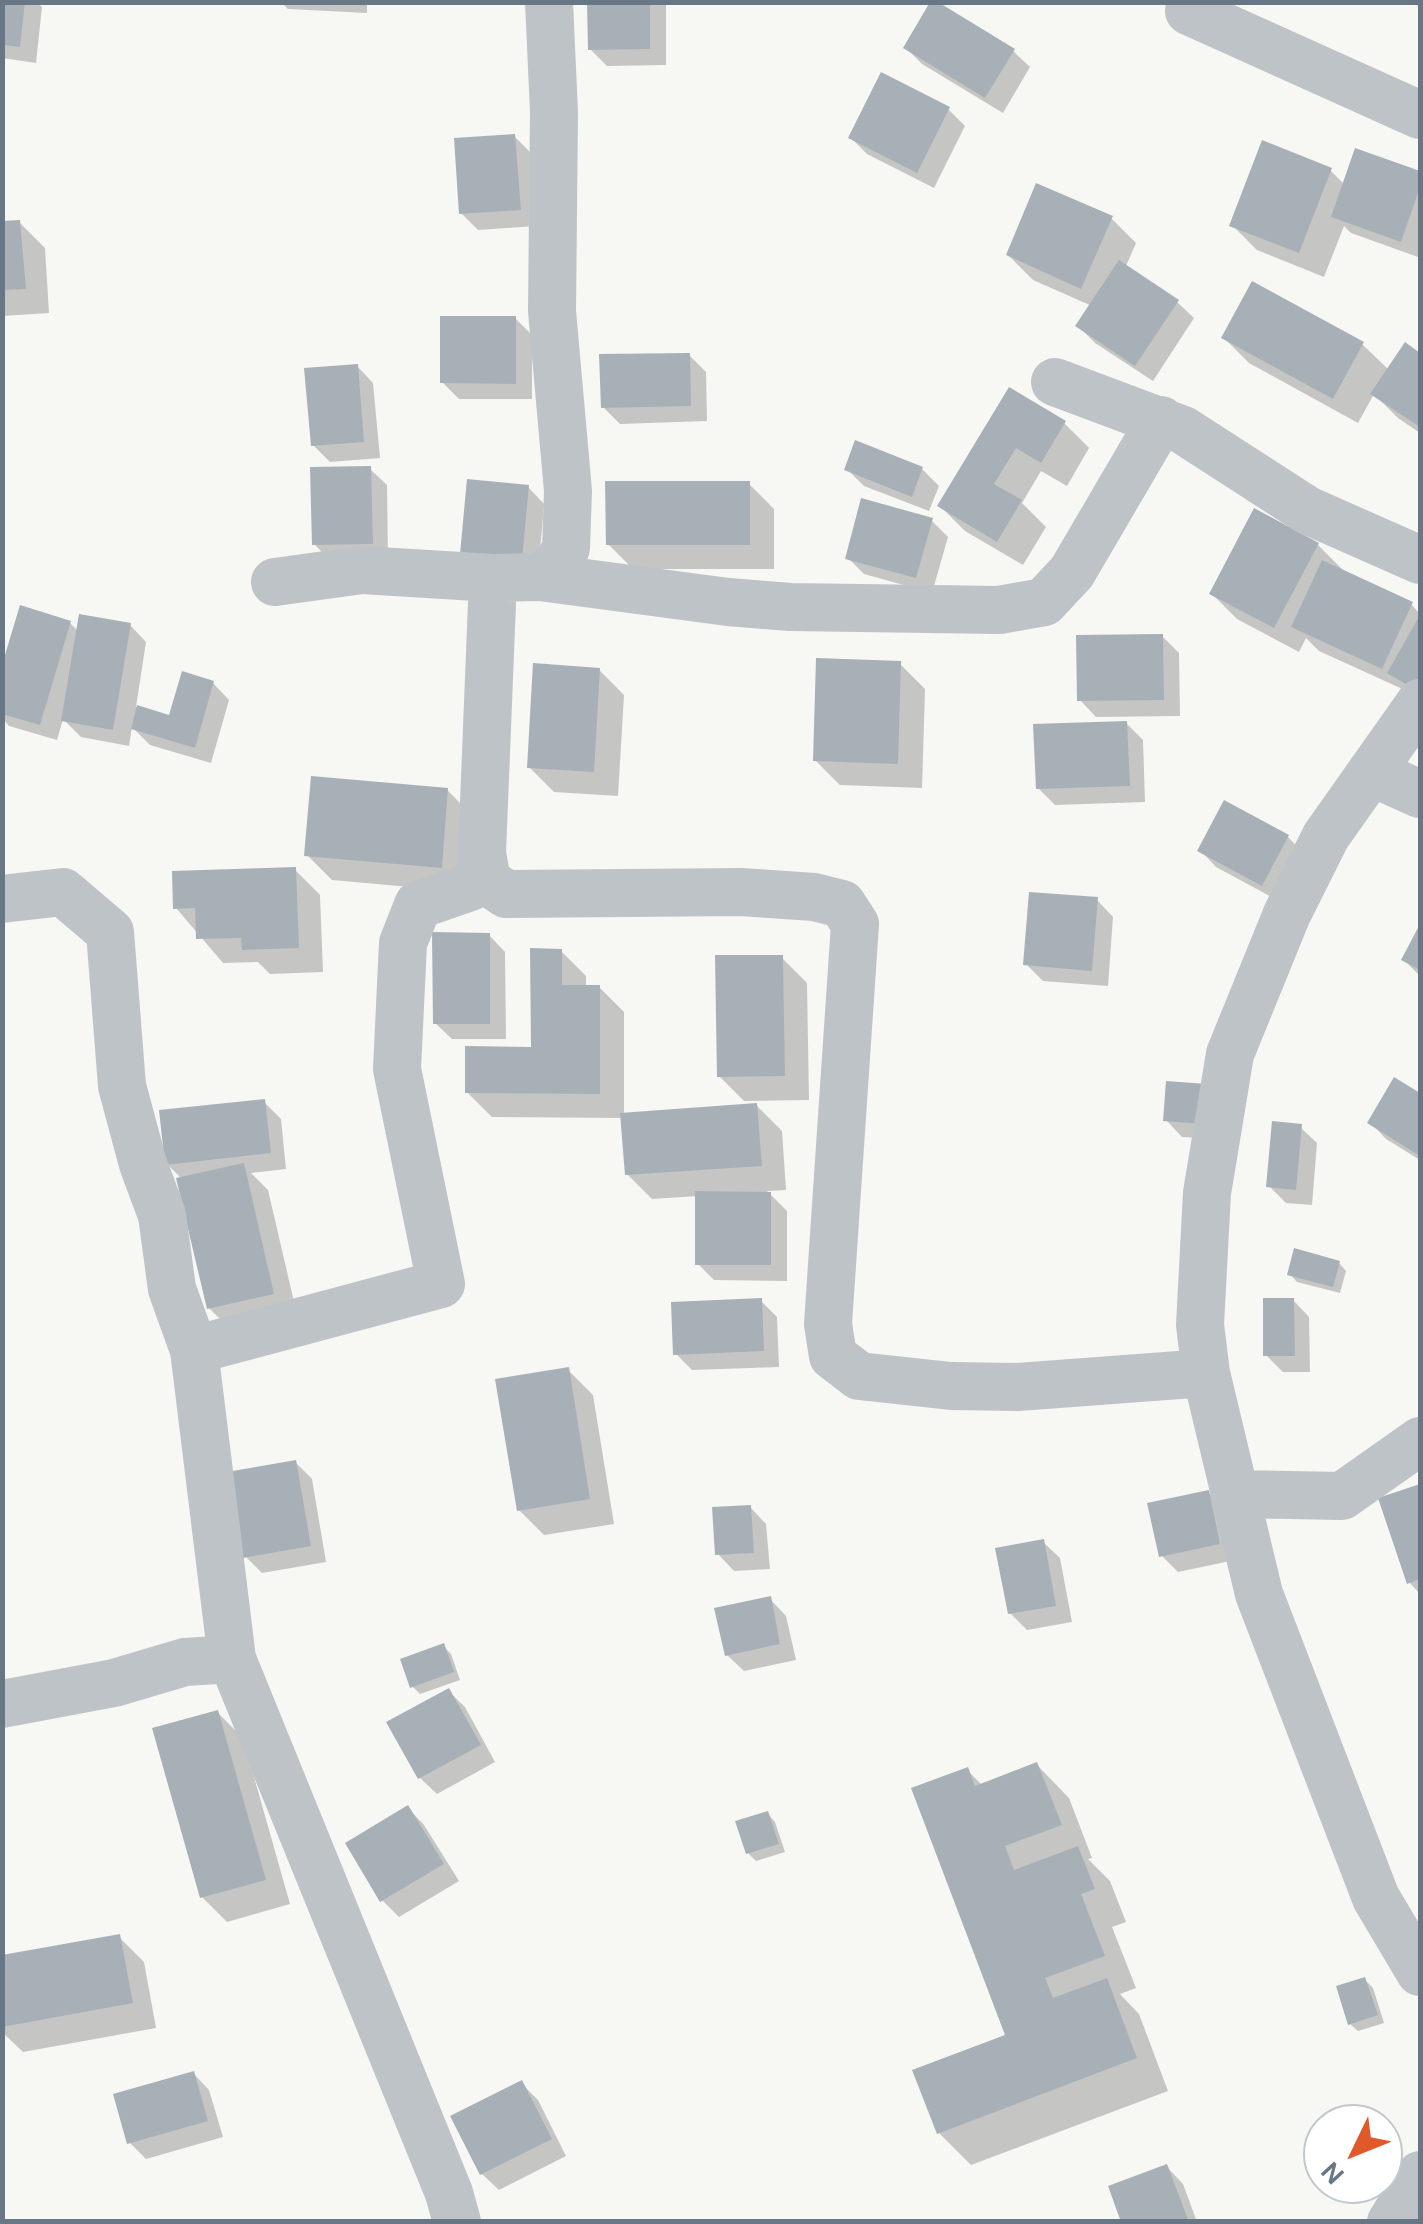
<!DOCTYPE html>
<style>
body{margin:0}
#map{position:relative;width:1423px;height:2224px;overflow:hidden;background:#f7f7f4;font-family:Karla,sans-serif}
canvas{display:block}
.frame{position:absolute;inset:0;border:5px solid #677785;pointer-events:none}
.north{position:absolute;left:1303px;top:2104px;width:100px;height:100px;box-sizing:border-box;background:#fff;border:2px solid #c2c9ce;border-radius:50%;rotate:227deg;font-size:28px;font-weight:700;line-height:40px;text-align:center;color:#677785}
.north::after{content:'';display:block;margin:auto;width:35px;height:45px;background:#e1582b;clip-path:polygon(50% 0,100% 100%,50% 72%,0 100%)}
</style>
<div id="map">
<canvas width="1423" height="2224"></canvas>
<div class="frame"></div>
<div class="north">N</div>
</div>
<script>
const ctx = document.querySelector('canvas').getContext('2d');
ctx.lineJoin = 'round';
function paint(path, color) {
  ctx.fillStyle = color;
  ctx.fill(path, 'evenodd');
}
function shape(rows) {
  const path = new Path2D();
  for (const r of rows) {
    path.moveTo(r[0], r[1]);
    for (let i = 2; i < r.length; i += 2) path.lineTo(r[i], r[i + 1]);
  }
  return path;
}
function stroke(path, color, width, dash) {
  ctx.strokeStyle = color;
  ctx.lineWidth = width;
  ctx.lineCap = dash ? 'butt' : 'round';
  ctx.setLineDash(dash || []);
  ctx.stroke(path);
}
paint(shape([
 [2,2,37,2,42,7,36,63,2,58],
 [281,2,367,2,367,13,288,9],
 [590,2,666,2,666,65,607,66,590,49],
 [906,48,1013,51,1030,67,1003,113,922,64],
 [948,109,965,126,934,188,867,154,851,138],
 [514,136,531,153,536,226,478,230,461,213],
 [1356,151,1420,174,1418,257,1351,233,1344,226,1324,277,1257,250,1232,225,1331,171,1345,185],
 [1111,218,1136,243,1126,266,1177,302,1194,318,1153,381,1095,343,1078,326,1092,306,1033,280,1008,255],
 [20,223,45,248,49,313,2,316,2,224],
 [515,318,532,335,532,399,459,399,442,382],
 [1224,338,1362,344,1389,370,1405,346,1420,356,1420,433,1398,418,1374,394,1358,423,1249,363],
 [689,355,706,372,707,421,620,424,603,407],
 [357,366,373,383,380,458,330,462,313,445],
 [1010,390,1064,423,1089,448,1067,486,1041,471,1022,503,1046,527,1023,565,965,531,940,506],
 [370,469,387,485,388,560,331,561,314,544],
 [847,469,922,469,939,486,929,511,864,486],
 [749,484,774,509,774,569,633,569,608,544],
 [528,487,544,504,538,575,462,553],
 [931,520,948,537,932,593,864,574,848,558],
 [1318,545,1343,570,1411,604,1420,614,1420,697,1319,651,1306,638,1299,652,1237,619,1212,594],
 [70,623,79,632,130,625,146,642,136,707,171,718,213,683,229,700,211,763,150,745,132,727,129,746,81,737,63,719,57,740,9,726,3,719,2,747,2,671],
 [1162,636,1179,653,1180,716,1096,717,1080,700],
 [900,664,925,689,922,788,840,785,815,760],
 [599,670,624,695,618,796,554,792,529,767],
 [1126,723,1143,740,1145,802,1055,805,1038,788],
 [447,790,472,815,466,892,332,880,307,855],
 [1288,837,1304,854,1279,901,1216,867,1200,850],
 [295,870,320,895,323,972,270,974,258,962,223,963,176,908],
 [1097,900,1113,917,1108,986,1043,981,1026,964],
 [1420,929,1420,976,1404,960],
 [489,935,505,952,506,1039,452,1039,435,1023],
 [561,951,586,976,586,987,599,987,624,1012,624,1115,757,1106,782,1131,786,1190,767,1191,787,1211,787,1281,714,1280,698,1264,698,1196,652,1199,627,1174,623,1118,492,1117,467,1092,533,1049],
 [782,958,807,983,809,1100,744,1101,719,1076],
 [1395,1080,1420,1096,1420,1160,1386,1139,1370,1122],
 [264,1102,281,1119,286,1169,251,1173,268,1190,298,1319,234,1333,209,1308,182,1179,167,1164],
 [1222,1104,1220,1139,1182,1137,1166,1120],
 [1300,1127,1317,1143,1312,1205,1286,1203,1269,1186],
 [1339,1263,1346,1271,1340,1293,1297,1282,1290,1274],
 [1293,1300,1309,1317,1310,1372,1283,1372,1266,1355],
 [761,1301,777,1317,779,1367,692,1370,676,1354],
 [568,1370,593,1395,614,1524,544,1535,519,1510],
 [295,1462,312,1479,326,1562,262,1573,245,1556],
 [1420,1486,1420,1594,1409,1582,1381,1500],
 [1208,1492,1224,1509,1235,1560,1178,1572,1161,1555],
 [750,1507,766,1524,770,1569,734,1571,718,1554],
 [1043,1542,1060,1558,1072,1622,1027,1630,1010,1613],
 [770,1599,786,1616,796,1660,744,1671,727,1655],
 [443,1646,451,1654,460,1680,420,1694,412,1686],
 [448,1691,465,1707,495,1762,437,1794,420,1778],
 [218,1713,243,1738,290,1904,227,1922,202,1897],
 [1037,1765,1069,1798,1092,1858,1088,1859,1110,1881,1126,1922,1112,1927,1136,1988,1120,1994,1139,2014,1168,2091,971,2165,939,2133,1009,2036,967,1770,983,1786],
 [408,1808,424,1825,459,1881,399,1917,382,1900],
 [768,1814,775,1822,785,1852,756,1861,748,1853],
 [119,1937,144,1962,156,2028,23,2052,2,2032,2,1958],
 [1365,1980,1373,1988,1384,2023,1358,2031,1350,2024],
 [193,2073,209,2090,223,2137,146,2159,129,2142],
 [521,2083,538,2100,566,2156,499,2190,482,2174],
 [1167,2167,1183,2184,1197,2222,1124,2222]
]), '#0003');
paint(shape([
 [2,2,25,2,20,47,2,45],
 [587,2,650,2,650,49,588,50],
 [930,2,938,2,1015,49,985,98,903,48],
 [881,72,950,107,917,173,848,138],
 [515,134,521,210,459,214,454,138],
 [1262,140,1332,168,1299,253,1229,226],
 [1355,148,1420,171,1420,187,1401,242,1331,217],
 [1036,183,1113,216,1081,289,1006,255],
 [20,220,26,289,2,290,2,221],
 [1119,260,1179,300,1135,366,1075,326],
 [1252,281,1364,342,1333,399,1221,338],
 [440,316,516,316,516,384,440,383],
 [1405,342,1420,353,1420,427,1370,394],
 [690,353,691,406,601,408,599,354],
 [358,364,364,442,311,446,304,368],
 [1009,387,1066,421,1041,463,1016,448,994,484,1022,500,997,542,937,506],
 [855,440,923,467,912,497,844,470],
 [371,466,373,544,312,545,310,467],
 [467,479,529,485,522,560,460,554],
 [605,481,750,481,750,545,606,545],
 [861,498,933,518,916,578,845,559],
 [1254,508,1319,543,1274,628,1209,594],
 [1322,560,1413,602,1382,669,1291,627],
 [20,605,71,621,40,725,2,714,2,665],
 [79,614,131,623,113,730,61,721],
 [1420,615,1420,683,1416,690,1387,673],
 [1163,634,1164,700,1077,701,1076,635],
 [816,658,901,661,898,764,813,761],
 [533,663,600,668,594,772,527,768],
 [182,671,214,681,195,748,131,729,137,705,169,715],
 [1127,721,1130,786,1036,789,1033,724],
 [311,776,448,788,442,868,304,856],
 [1224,800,1289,835,1262,886,1197,851],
 [296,867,299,948,242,950,241,938,196,939,195,908,173,909,172,871],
 [1029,892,1098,897,1092,971,1023,965],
 [1420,924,1420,970,1401,960],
 [432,932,490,933,490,1024,433,1024],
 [530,948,562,949,562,985,600,985,600,1094,465,1093,465,1046,531,1047],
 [715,955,783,955,785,1076,717,1077],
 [1394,1077,1420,1093,1420,1156,1367,1123],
 [1166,1081,1207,1084,1204,1124,1163,1121],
 [265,1099,271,1153,165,1165,159,1110],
 [757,1103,762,1166,625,1175,620,1113],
 [1272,1121,1302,1124,1296,1190,1266,1187],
 [244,1163,274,1294,207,1309,176,1178],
 [695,1191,771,1192,771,1265,695,1265],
 [1294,1248,1340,1261,1333,1287,1287,1275],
 [762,1298,764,1351,673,1355,671,1302],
 [1263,1298,1294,1298,1295,1356,1263,1356],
 [569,1367,590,1499,517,1511,495,1379],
 [296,1460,311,1546,243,1558,227,1472],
 [1420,1484,1420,1579,1407,1584,1378,1498],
 [1209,1490,1220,1544,1159,1557,1147,1503],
 [751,1505,754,1553,715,1555,712,1507],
 [1044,1539,1056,1606,1008,1614,995,1548],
 [771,1596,780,1644,725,1656,714,1608],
 [444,1643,454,1672,410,1688,400,1659],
 [449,1688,481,1745,418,1779,386,1722],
 [218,1710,266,1880,200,1898,152,1728],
 [1037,1762,1062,1825,1005,1846,1014,1870,1078,1846,1095,1889,1081,1894,1105,1956,1045,1978,1053,1998,1107,1978,1137,2058,937,2134,912,2070,1005,2035,911,1788,968,1767,975,1786],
 [408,1805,444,1864,380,1902,345,1843],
 [768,1811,779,1844,746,1854,735,1821],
 [120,1934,133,2003,2,2027,2,1955],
 [1365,1977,1378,2015,1348,2025,1336,1986],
 [194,2071,208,2121,127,2144,113,2094],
 [522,2080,552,2139,480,2175,450,2116],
 [1167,2164,1189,2222,1121,2222,1108,2186]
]), '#a7b0b6');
stroke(shape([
 [1189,11,1420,115],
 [1055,382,1183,430,1307,510,1420,560],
 [540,577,728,602,790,607,999,610,1044,602,1072,572,1161,420],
 [493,578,482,853,487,881,506,894,741,892,814,897,842,904,855,924,828,1324,833,1356,859,1376,951,1386,1018,1387,1206,1373],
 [275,582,362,570,493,578,540,577,559,562,566,548,568,491,552,311,554,112,549,2],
 [1420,703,1326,836,1287,914,1230,1054,1207,1193,1200,1325,1206,1373,1259,1594,1376,1898,1420,1972],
 [1371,772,1420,794],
 [2,899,63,892,110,932,122,1086,143,1164,162,1215,172,1289,194,1350,232,1659,449,2193,457,2222],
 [194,1350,441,1284,397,1069,403,943,418,905,470,887,484,865],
 [1237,1494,1342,1496,1420,1441],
 [2,1704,114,1683,185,1662,232,1659],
 [1391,2222,1420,2175]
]), '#bec3c7', 48);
</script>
